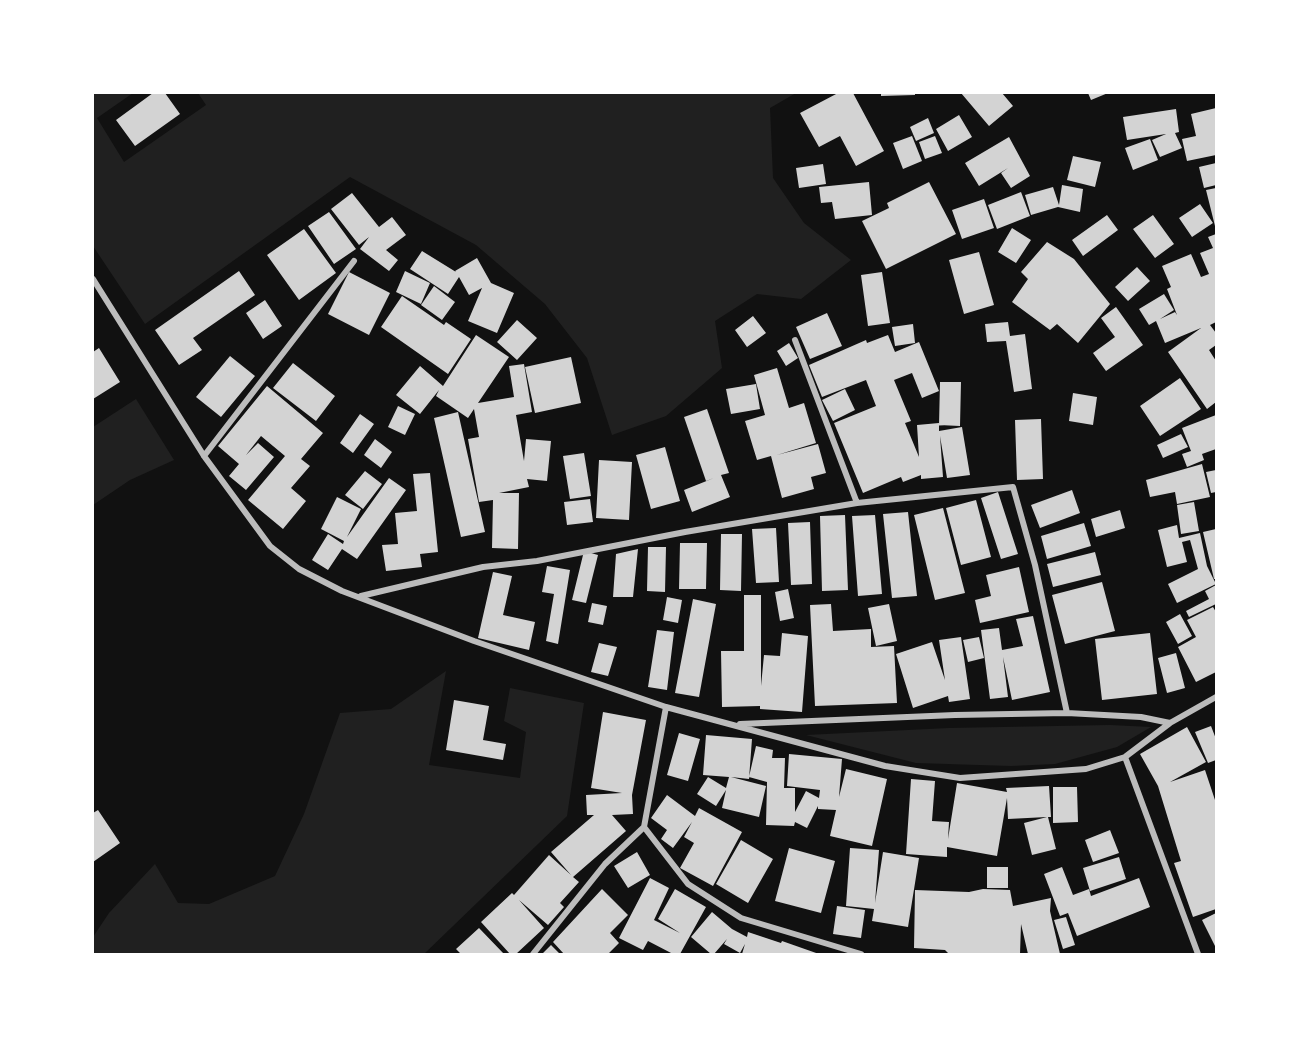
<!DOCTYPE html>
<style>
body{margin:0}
#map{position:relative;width:1309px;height:1047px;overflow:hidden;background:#111;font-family:Karla,sans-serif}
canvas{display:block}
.frame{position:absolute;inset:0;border:94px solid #fff;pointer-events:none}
</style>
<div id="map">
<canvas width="1309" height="1047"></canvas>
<div class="frame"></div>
</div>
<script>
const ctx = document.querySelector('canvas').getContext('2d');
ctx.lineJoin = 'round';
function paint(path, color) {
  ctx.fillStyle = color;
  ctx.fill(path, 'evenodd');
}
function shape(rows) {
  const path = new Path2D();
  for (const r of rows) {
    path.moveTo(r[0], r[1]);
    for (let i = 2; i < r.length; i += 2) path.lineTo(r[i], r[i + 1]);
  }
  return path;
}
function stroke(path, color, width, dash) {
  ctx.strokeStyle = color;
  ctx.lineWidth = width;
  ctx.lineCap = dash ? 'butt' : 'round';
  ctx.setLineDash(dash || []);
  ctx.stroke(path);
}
paint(shape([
 [93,93,133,93,97,118,124,162,206,105,198,93,796,93,770,108,773,178,804,223,851,260,801,299,757,294,715,321,722,368,666,416,612,435,587,358,545,304,476,245,350,177,145,324,93,246],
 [136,399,174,460,130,480,93,505,93,427],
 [446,671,429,765,520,778,526,732,504,721,510,688,584,703,567,816,424,954,93,954,93,937,109,913,155,864,178,903,209,904,275,876,304,814,340,713,391,709],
 [1110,725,1151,727,1117,747,1055,764,1011,766,916,763,806,735,949,728]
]), '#202020');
paint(shape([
 [153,93,165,93,180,114,135,146,116,120],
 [838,93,853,93,884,151,856,166,840,136,819,147,800,113],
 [881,93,915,93,915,95,881,96],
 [961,93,1002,93,1013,106,989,126],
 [1088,93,1108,93,1091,100],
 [1216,108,1216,155,1187,161,1182,139,1196,136,1191,114],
 [1176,109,1179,132,1175,133,1182,148,1160,157,1152,140,1166,134,1127,140,1123,117],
 [959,115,972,137,948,151,936,129],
 [928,118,934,133,916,141,910,127],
 [912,136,922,161,903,169,893,143],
 [935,136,942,153,925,159,919,142],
 [1009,137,1030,176,1011,188,1001,173,1008,168,979,186,965,163],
 [1150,139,1158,160,1133,170,1125,148],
 [1073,156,1101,162,1095,187,1067,180],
 [1216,163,1216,185,1204,188,1199,167],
 [823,164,826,184,799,188,796,168],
 [869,182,872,215,835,219,832,202,821,203,819,187],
 [929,182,956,234,886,269,862,221,889,208,887,203],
 [1062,185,1083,189,1080,212,1058,207,1031,215,1025,195,1053,187,1059,205],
 [1216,188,1216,226,1215,226,1206,190],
 [1021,192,1030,216,997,229,988,205],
 [352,193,379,227,392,217,406,235,386,250,398,260,389,271,360,249,369,237,359,245,331,209],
 [984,199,994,228,962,239,952,210],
 [1200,204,1213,223,1192,237,1179,218],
 [329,212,356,249,334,264,308,226],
 [1107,215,1118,230,1083,256,1072,240],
 [1153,215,1174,244,1155,258,1133,229],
 [1012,228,1031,240,1016,263,998,252],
 [304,229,336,273,299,300,267,255],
 [1216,234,1216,322,1210,325,1216,333,1216,345,1209,350,1216,361,1216,402,1207,409,1168,352,1201,328,1165,343,1156,321,1149,325,1139,309,1164,294,1174,310,1160,319,1175,312,1177,315,1167,289,1171,287,1162,266,1191,254,1201,277,1209,274,1200,253,1213,248,1208,237],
 [1047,242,1074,259,1110,304,1078,343,1057,324,1050,330,1012,302,1028,279,1021,272],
 [422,251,456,272,455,271,477,258,491,283,514,293,497,333,468,321,482,288,469,295,459,277,448,294,410,269],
 [979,252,994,305,964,314,949,260],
 [1137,267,1150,281,1128,301,1115,287],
 [239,271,255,295,193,338,202,350,179,365,155,330],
 [405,271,430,283,421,304,396,292],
 [349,272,390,293,369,335,328,314],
 [882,272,890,323,868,326,861,275],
 [434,286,455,302,442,320,421,305],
 [402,296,444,325,446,322,471,339,448,374,381,327],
 [265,300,282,326,263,339,246,313],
 [1116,307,1143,345,1106,371,1093,353,1115,337,1101,318],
 [827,313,842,346,810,359,796,327],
 [753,316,766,333,747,347,735,330],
 [517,320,537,338,517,360,497,342],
 [1008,322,1010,336,1025,334,1032,389,1014,392,1006,341,987,342,985,324],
 [913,324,915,343,895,346,892,327],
 [476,335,509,357,478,403,514,397,509,366,524,364,532,412,516,415,524,461,526,439,551,441,547,481,527,479,529,487,499,493,519,493,518,549,492,548,493,500,479,502,468,439,479,437,474,409,468,418,436,396,439,390,420,414,396,395,420,366,443,386],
 [888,335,895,352,919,342,939,391,922,398,912,373,894,380,911,421,905,423,919,457,917,425,939,423,939,431,962,427,970,475,947,478,940,436,943,477,921,479,921,475,903,482,901,477,863,493,834,423,876,406,866,380,822,397,809,365,866,340,867,343],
 [789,343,798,358,786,366,777,351],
 [99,348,120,382,93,399,93,352],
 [230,356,255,376,221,417,196,397],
 [571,357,581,403,535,413,525,367],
 [293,363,335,396,316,421,273,388],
 [777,368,789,408,804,403,816,443,777,455,818,444,826,473,811,477,814,489,782,498,771,456,757,460,745,421,765,415,754,375],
 [1180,378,1201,409,1160,436,1140,406],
 [940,382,961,382,960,426,939,425],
 [756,384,760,409,731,414,726,389],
 [267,386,323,433,301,459,310,466,291,488,306,501,283,529,248,500,285,456,261,436,246,455,258,443,274,457,246,490,229,476,239,464,218,446],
 [845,389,855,410,833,421,822,400],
 [1073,393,1097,397,1093,425,1069,421],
 [398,406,415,414,405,435,388,427],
 [707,409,729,473,721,475,730,497,692,512,684,490,714,478,706,481,684,417],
 [458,412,485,532,461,537,434,418],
 [360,414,374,424,353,453,340,443],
 [1216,415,1216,449,1202,454,1204,460,1187,467,1182,454,1191,451,1182,428],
 [1041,419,1043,479,1017,480,1015,420],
 [1181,434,1188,447,1163,458,1157,445],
 [375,439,392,452,381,468,364,455],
 [665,447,680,501,651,509,636,455],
 [584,453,591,496,570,499,563,456],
 [599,460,632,462,629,520,596,518],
 [1202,464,1210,497,1177,504,1175,492,1150,497,1146,480],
 [1216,470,1216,492,1211,493,1206,472],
 [365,471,382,484,363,509,345,495],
 [430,473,438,552,420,554,422,567,386,571,382,545,398,544,395,513,417,511,413,474],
 [389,478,406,490,357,559,342,549,328,570,312,560,328,534,343,544,344,541,321,529,337,497,361,509,347,537],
 [1072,490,1080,513,1040,528,1031,505],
 [998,492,1018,554,1001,559,981,498],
 [590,499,593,522,567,525,564,502],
 [976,500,991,557,961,565,946,508],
 [1194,502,1199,531,1181,534,1177,505],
 [943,508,965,593,935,600,914,515],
 [1120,510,1125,528,1096,537,1091,519],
 [908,512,917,596,892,598,883,514],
 [845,515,848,590,822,591,820,516],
 [875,515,882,594,858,596,852,516],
 [810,522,812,584,791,585,788,523],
 [1084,523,1091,546,1047,559,1041,536],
 [1177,525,1179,538,1200,533,1207,566,1216,584,1177,603,1168,584,1198,569,1190,540,1182,542,1187,562,1167,567,1158,530],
 [776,528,779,582,756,583,752,529],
 [1216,529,1216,579,1214,579,1203,532],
 [721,534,742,534,741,591,720,590],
 [680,543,707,543,706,589,679,589],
 [648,547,666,547,665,592,647,591],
 [638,549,633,597,613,597,616,554],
 [584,551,598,555,586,603,572,600],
 [1095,552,1101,575,1053,587,1047,564],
 [547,566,570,570,558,644,546,641,554,594,542,592],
 [1019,567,1029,612,980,623,975,600,991,596,986,575],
 [493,572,512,576,503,615,535,622,529,650,478,638],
 [1102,582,1115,631,1065,644,1052,595],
 [1216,585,1216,604,1189,617,1186,611,1209,599,1205,591],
 [788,589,794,618,780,621,775,592],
 [744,595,761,595,761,686,764,655,780,656,782,633,808,636,802,712,760,709,760,706,722,707,721,651,744,651],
 [667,597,682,600,678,623,663,620],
 [693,599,716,604,699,697,675,693],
 [592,603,607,606,603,625,588,622],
 [831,604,833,631,871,629,871,647,894,646,897,703,815,706,810,605],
 [889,604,897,641,876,646,868,608],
 [1213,607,1216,612,1216,672,1196,682,1178,647,1196,637,1187,620],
 [1180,614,1192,636,1178,644,1166,622],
 [1033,616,1050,692,1012,700,1003,657,1008,697,990,699,981,630,999,628,1002,650,1023,646,1016,619],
 [657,630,674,632,667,690,648,687],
 [1150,633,1157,694,1102,700,1095,639],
 [961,637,970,699,949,702,948,696,913,708,896,654,932,642,945,680,939,640],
 [979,637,984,658,968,662,963,640],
 [599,643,617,647,608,676,591,672],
 [1176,653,1185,688,1167,693,1158,658],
 [454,700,489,706,483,740,506,744,503,760,446,750],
 [603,712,646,720,632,795,633,814,612,815,626,831,573,877,579,882,560,903,564,907,548,925,519,900,544,928,516,954,510,954,481,922,512,893,514,895,549,855,571,875,551,852,594,815,587,815,586,795,622,793,591,788],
 [1211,726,1216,739,1216,760,1208,763,1195,732],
 [1187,727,1206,762,1170,782,1205,770,1216,803,1216,909,1193,917,1174,863,1181,861,1158,786,1140,754],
 [679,733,700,739,688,781,667,775],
 [706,735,752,739,749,779,731,777,766,786,759,817,722,808,726,790,716,806,697,794,708,777,726,788,729,777,703,775],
 [756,746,773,750,772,758,785,758,784,788,795,788,795,812,806,791,819,798,820,790,787,786,789,754,842,759,839,797,846,769,887,779,872,846,830,836,836,810,818,809,818,806,807,828,795,822,794,826,766,825,767,782,749,777],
 [911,779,935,781,932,821,949,822,948,839,957,783,1007,792,1006,788,1049,786,1051,817,1048,817,1056,849,1032,855,1024,823,1047,817,1008,819,1007,798,997,856,947,847,947,857,906,854],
 [1053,787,1077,787,1078,822,1053,823],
 [667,795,695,816,699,808,742,832,713,886,680,868,694,843,684,837,692,822,673,848,661,839,667,830,651,818],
 [98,810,120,843,93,862,93,813],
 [1110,830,1119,853,1093,862,1085,840],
 [741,840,773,859,748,903,716,884],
 [789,848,835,861,821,913,775,901],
 [850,848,879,850,875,903,883,852,919,858,908,927,872,921,874,909,846,906],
 [637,852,650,875,628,888,614,866],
 [1119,857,1126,879,1090,891,1083,868],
 [987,867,1008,867,1008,888,987,888],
 [1062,867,1073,895,1089,889,1091,896,1139,878,1150,907,1077,936,1068,913,1060,916,1044,874],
 [650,878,669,888,654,920,680,933,658,919,675,889,706,907,680,954,673,954,648,941,643,950,619,938],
 [602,889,628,915,610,933,619,943,608,954,564,954,553,942],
 [983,889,1010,890,1013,906,1051,898,1050,911,1060,954,1028,954,1021,924,1020,954,949,954,945,950,914,948,915,890,969,892],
 [837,906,865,910,861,938,833,934],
 [712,912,732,929,747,937,748,932,781,943,782,941,819,954,742,954,745,944,740,953,724,944,727,939,714,954,711,954,691,937],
 [1216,913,1216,948,1202,920],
 [1066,917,1075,945,1063,949,1054,920],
 [479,928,504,954,461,954,456,949],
 [551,945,560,954,542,954]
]), '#d3d3d3');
stroke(shape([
 [93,279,204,456,270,546,299,569,342,591,474,641,666,707,885,766,960,778,1086,769,1125,757,1170,723,1216,697],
 [795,340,857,503],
 [204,456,354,261],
 [361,596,483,567,537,561,685,532,857,503,1013,487,1035,565,1067,713],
 [666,707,644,827,688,884,741,918,861,954],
 [740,724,955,715,1067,713,1141,717,1170,723],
 [1125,757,1198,954],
 [533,954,605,864,644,827]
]), '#bcbcbc', 6);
</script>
